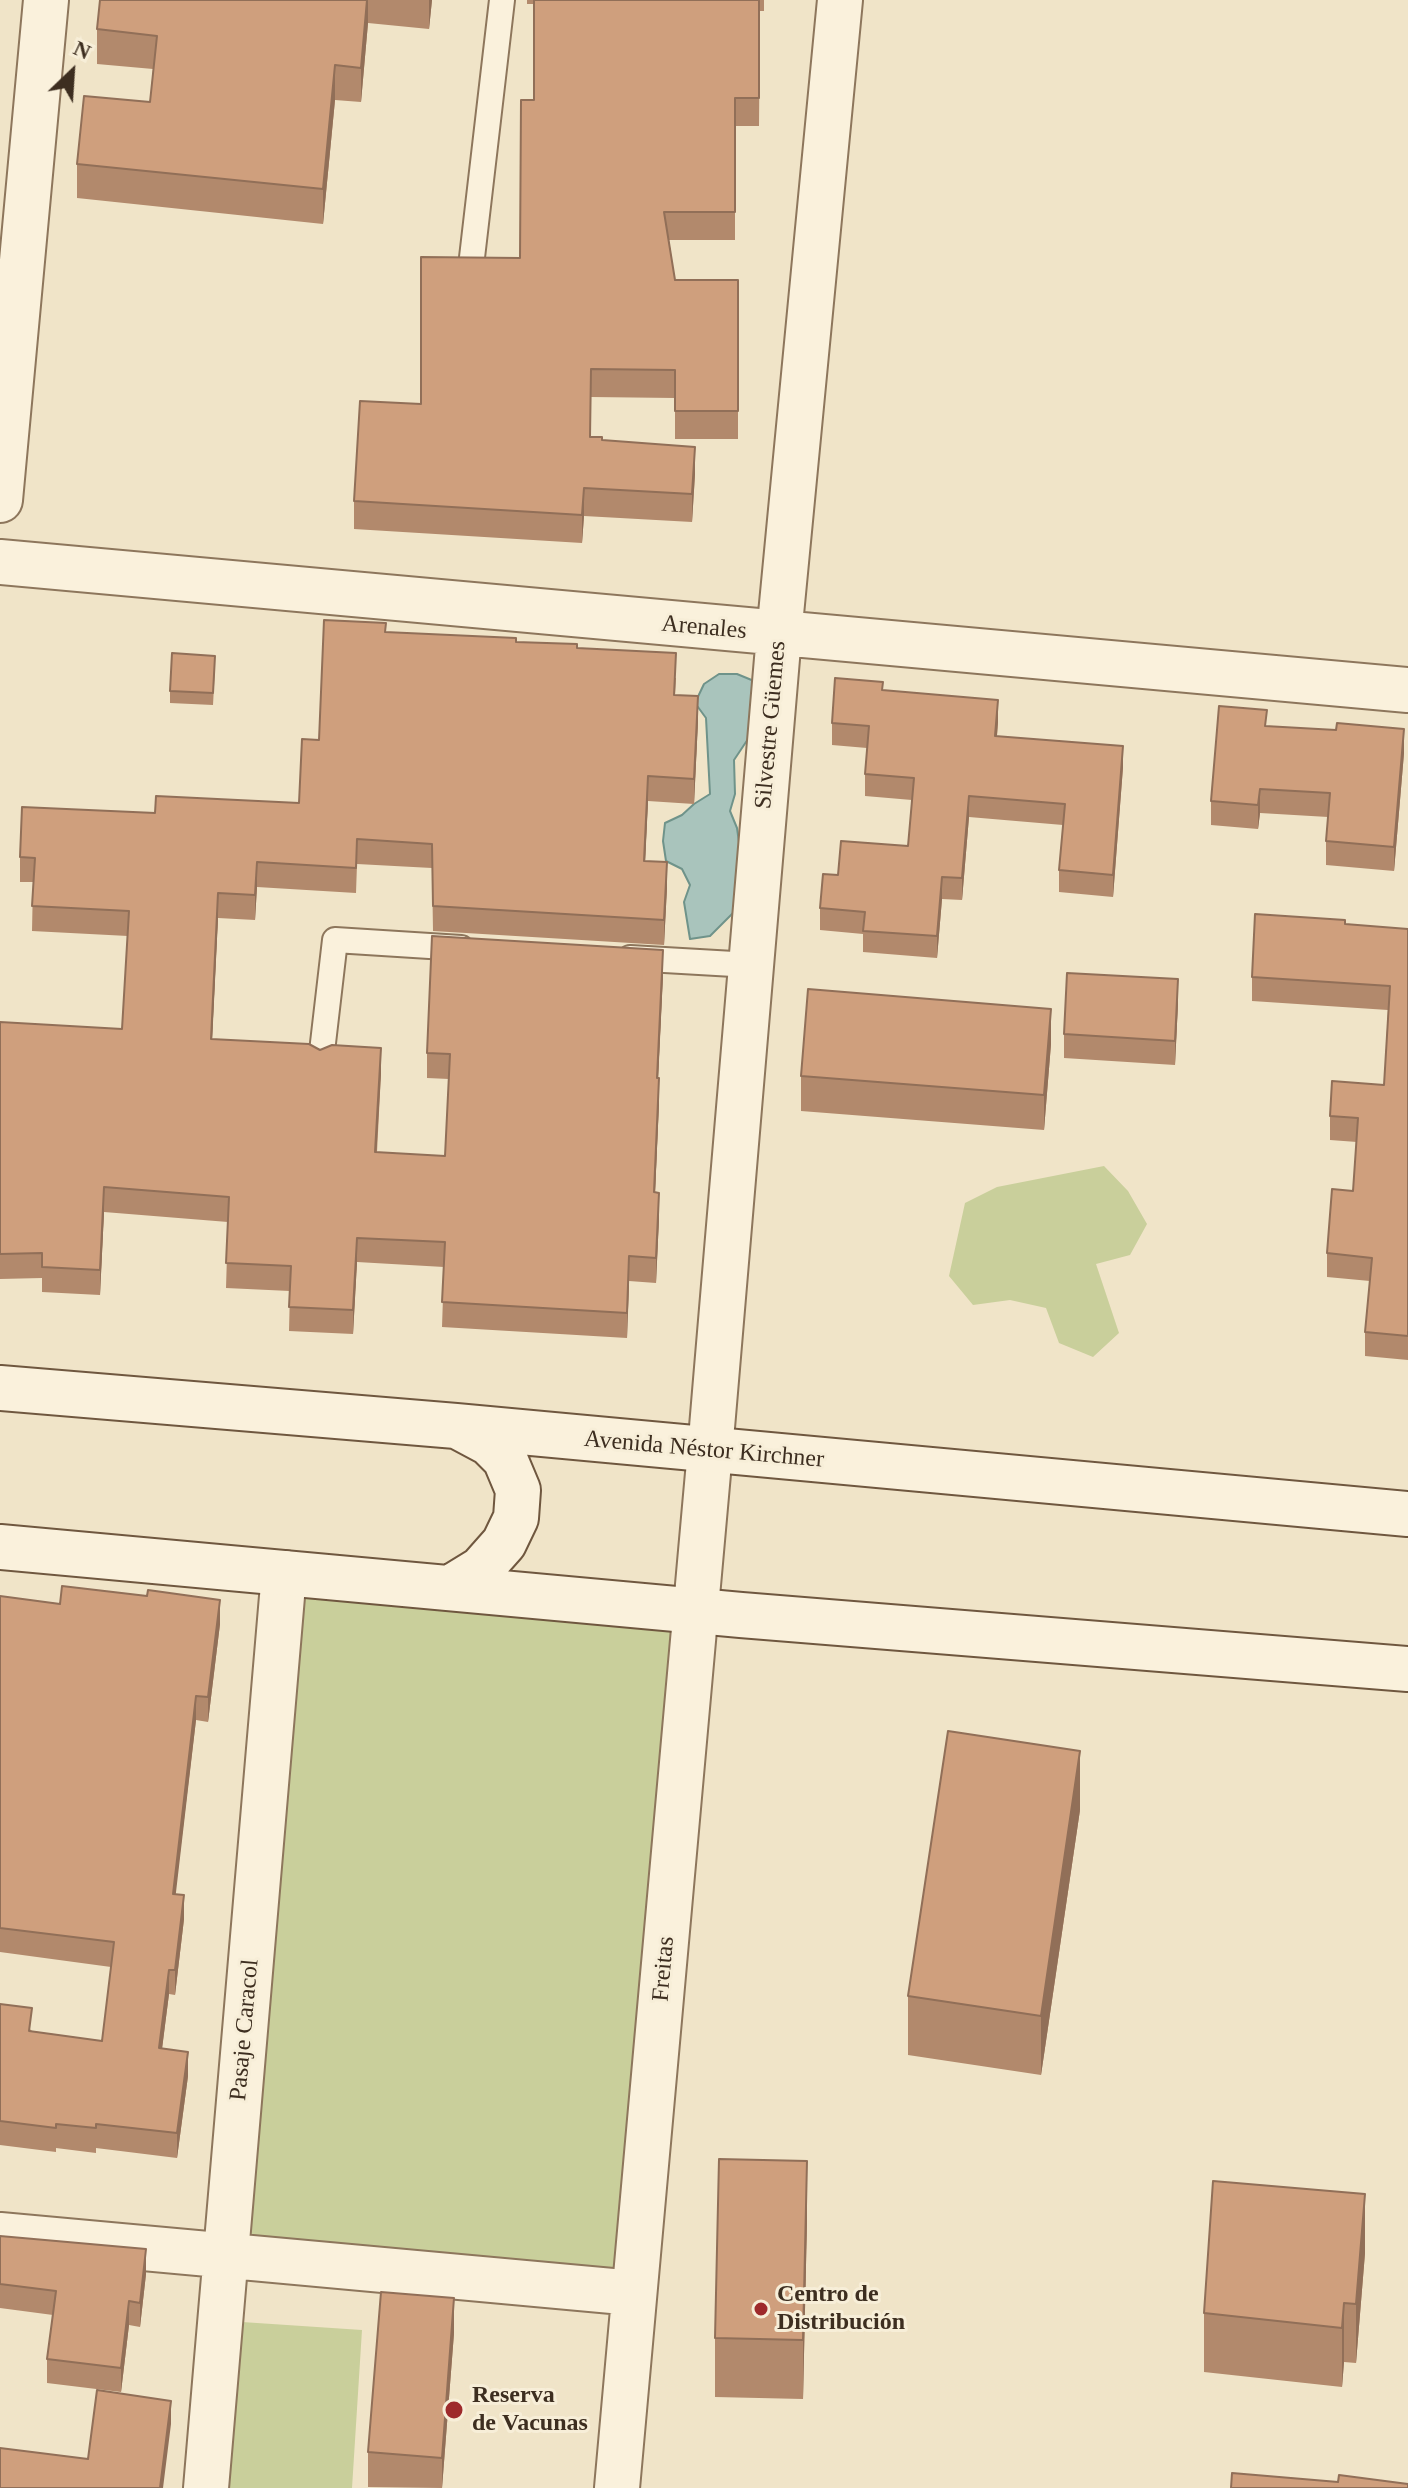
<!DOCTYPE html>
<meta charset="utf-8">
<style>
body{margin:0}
#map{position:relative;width:1408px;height:2488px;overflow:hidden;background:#f0e4c8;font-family:"Times New Roman",serif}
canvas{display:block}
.north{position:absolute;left:32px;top:32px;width:80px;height:80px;-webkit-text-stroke:6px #f7eed8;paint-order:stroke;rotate:25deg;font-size:22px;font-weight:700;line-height:32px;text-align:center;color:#3d2e20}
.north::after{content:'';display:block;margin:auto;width:28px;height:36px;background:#3d2e20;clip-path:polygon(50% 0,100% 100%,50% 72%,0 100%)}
</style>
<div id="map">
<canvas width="1408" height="2488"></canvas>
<div class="north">N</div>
</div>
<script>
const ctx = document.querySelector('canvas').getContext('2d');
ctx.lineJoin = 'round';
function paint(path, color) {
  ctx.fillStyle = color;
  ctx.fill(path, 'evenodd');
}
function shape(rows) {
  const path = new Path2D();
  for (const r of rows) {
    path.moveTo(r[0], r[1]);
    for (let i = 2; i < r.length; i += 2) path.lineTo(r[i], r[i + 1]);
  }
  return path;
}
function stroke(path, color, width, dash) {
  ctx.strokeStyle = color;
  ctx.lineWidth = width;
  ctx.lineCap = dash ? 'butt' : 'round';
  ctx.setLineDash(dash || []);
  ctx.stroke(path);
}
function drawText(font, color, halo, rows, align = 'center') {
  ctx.font = font + ' "Times New Roman",serif';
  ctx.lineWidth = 6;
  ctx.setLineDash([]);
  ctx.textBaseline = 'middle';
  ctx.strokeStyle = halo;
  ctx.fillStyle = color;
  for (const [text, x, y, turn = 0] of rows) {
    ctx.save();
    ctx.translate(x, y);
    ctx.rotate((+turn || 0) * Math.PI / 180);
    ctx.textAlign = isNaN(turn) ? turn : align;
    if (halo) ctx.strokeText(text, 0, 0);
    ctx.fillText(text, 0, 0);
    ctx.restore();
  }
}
paint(shape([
 [1104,1166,1128,1191,1147,1224,1130,1255,1096,1264,1119,1333,1093,1357,1059,1343,1046,1308,1010,1300,973,1305,949,1276,965,1203,997,1187],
 [294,1585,681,1620,620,2278,238,2242],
 [242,2322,362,2330,352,2488,226,2488]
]), '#c9cf9b');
const water = shape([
 [719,674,737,674,754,681,754,730,734,760,735,794,730,811,737,828,747,899,710,936,690,939,684,902,690,885,682,869,666,861,663,841,665,823,682,815,694,804,710,794,706,718,695,703,704,684,719,674]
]);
paint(water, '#a9c4bc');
stroke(water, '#6f938a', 2);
const service = shape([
 [471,266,502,0],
 [630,958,751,965],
 [321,1060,335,940,461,948]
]);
const minor = shape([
 [0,500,46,0],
 [0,562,1408,690],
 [0,2235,634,2293],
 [206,2488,284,1573],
 [617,2488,710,1451,779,635,840,0]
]);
const secondary = shape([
 [0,1388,456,1426,1408,1514],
 [0,1547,741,1615,1408,1669],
 [450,1588,481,1569,504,1543,516,1518,518,1490,505,1459,489,1443,459,1427]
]);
stroke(service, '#8d765c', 28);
stroke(minor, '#8d765c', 48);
stroke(secondary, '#6f573f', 48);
stroke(service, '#faf1dc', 24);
stroke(minor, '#faf1dc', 44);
stroke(secondary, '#faf1dc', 44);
paint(shape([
 [100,0,432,0,429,29,368,23,361,102,335,100,323,224,77,198,77,164,150,102,153,69,97,64,97,29],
 [527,0,764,0,764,11,760,11,759,126,735,126,735,240,669,240,675,280,738,280,738,439,675,439,675,398,591,397,590,437,695,474,692,522,584,516,582,543,354,529,354,501,520,258,534,100,534,4,527,4],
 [386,632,577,648,676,678,675,695,698,721,694,804,648,801,645,861,667,887,664,945,433,931,432,868,357,864,356,893,257,887,255,920,218,918,212,1039,320,1050,381,1073,377,1152,445,1156,449,1079,427,1078,427,1053,663,975,658,1078,659,1103,655,1193,659,1218,656,1283,629,1281,627,1338,442,1327,444,1267,357,1262,353,1334,289,1331,290,1291,226,1288,228,1222,104,1212,100,1295,42,1292,42,1278,0,1279,0,1022,122,1029,128,936,32,931,33,882,20,882,20,857,155,813,299,803,319,740],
 [215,668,213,705,170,703,170,691],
 [883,690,998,722,997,736,1123,767,1113,897,1059,892,1059,870,1063,825,969,817,962,900,942,899,937,958,863,952,863,934,820,930,820,908,838,875,908,846,912,800,865,796,865,774,867,748,832,745,832,723],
 [1267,726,1404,753,1394,871,1326,865,1326,841,1328,817,1260,813,1258,829,1211,825,1211,801],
 [1345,924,1408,929,1408,1360,1365,1356,1365,1332,1370,1281,1327,1277,1327,1253,1353,1191,1357,1142,1330,1140,1330,1116,1384,1085,1388,1010,1252,1001,1252,977],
 [1178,1003,1175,1065,1064,1058,1064,1034],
 [1051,1044,1044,1130,801,1111,801,1076],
 [0,1596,220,1624,208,1722,196,1720,175,1894,184,1919,175,1995,169,1994,162,2048,188,2076,177,2158,96,2148,96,2153,56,2148,56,2152,0,2145,0,2004,32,2031,102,2041,111,1967,0,1952],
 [1080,1810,1041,2075,908,2055,908,1996],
 [807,2220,803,2399,715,2397,715,2338],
 [0,2236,146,2274,140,2327,129,2325,121,2392,47,2383,47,2359,53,2315,0,2308],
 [1365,2253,1356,2363,1344,2362,1342,2387,1204,2372,1204,2313],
 [454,2333,442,2488,368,2487,368,2452]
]), '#b2896c');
paint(shape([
 [367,0,368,0,368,23,361,102,361,68],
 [429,0,432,0,429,29],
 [335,65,335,100,323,224,323,189],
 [695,447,695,474,692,522,692,494],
 [584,488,584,516,582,543,582,515],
 [698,696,698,721,694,804,694,779],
 [998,700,998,722,995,758,995,736],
 [1404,729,1404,753,1394,871,1394,847],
 [1123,746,1123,767,1113,897,1113,875],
 [648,776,648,801,644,886,644,861],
 [1260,789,1260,813,1258,829,1258,805],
 [969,796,969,817,962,900,962,878],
 [257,862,257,887,255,920,255,895],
 [667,862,667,887,664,945,664,920],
 [942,877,942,899,937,958,937,936],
 [218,893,218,918,211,1064,211,1039],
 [663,950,663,975,657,1103,657,1078],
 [1178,979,1178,1003,1175,1065,1175,1041],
 [1051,1009,1051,1044,1044,1130,1044,1095],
 [381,1048,381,1073,375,1177,375,1152],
 [659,1078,659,1103,654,1217,654,1192],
 [104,1187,104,1212,100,1295,100,1270],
 [659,1193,659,1218,656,1283,656,1258],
 [357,1238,357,1262,353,1334,353,1310],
 [629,1256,629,1281,627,1338,627,1313],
 [220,1600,220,1624,208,1722,208,1697],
 [196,1696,196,1720,173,1918,173,1894],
 [1080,1751,1080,1810,1041,2075,1041,2016],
 [184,1895,184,1919,175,1995,175,1970],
 [169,1970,169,1994,159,2073,159,2048],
 [188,2052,188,2076,177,2158,177,2133],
 [807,2161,807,2220,803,2399,803,2340],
 [1365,2194,1365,2253,1356,2363,1356,2304],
 [146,2249,146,2274,140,2327,140,2303],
 [454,2298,454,2333,442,2488,442,2458],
 [129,2301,129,2325,121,2392,121,2368],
 [1344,2303,1344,2362,1342,2387,1342,2328],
 [171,2401,171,2424,163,2488,160,2488]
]), '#916f58');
const building = shape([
 [100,0,367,0,361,68,335,65,323,189,77,164,84,96,150,102,157,36,97,29,100,0],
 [534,0,759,0,759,98,735,98,735,212,664,212,675,280,738,280,738,411,675,411,675,370,591,369,590,437,602,437,602,440,695,447,692,494,584,488,582,515,354,501,360,401,421,404,421,257,520,258,521,100,534,100,534,0],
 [324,620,386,623,385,632,516,638,516,642,577,644,577,648,676,653,674,695,698,696,694,779,648,776,644,861,667,862,664,920,433,906,432,844,357,839,356,868,257,862,255,895,218,893,211,1039,309,1044,320,1050,332,1045,381,1048,375,1152,445,1156,450,1054,427,1053,432,936,663,950,657,1078,659,1078,654,1192,659,1193,656,1258,629,1256,627,1313,442,1302,445,1242,357,1238,353,1310,289,1307,291,1266,226,1263,229,1197,104,1187,100,1270,42,1267,42,1253,0,1254,0,1022,122,1029,129,911,32,906,35,858,20,857,22,807,155,813,156,796,299,803,302,739,319,740,324,620],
 [172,653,215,656,213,693,170,691,172,653],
 [835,678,883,682,882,690,998,700,995,736,1123,746,1113,875,1059,870,1065,804,969,796,962,878,942,877,937,936,863,931,865,912,820,908,823,874,838,875,841,841,908,846,914,778,865,774,869,726,832,723,835,678],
 [1219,706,1267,710,1265,726,1336,730,1337,723,1404,729,1394,847,1326,841,1330,793,1260,789,1258,805,1211,801,1219,706],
 [1255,914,1345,920,1345,924,1408,929,1408,1336,1365,1332,1372,1258,1327,1253,1332,1189,1353,1191,1358,1118,1330,1116,1332,1081,1384,1085,1390,986,1252,977,1255,914],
 [1067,973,1178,979,1175,1041,1064,1034,1067,973],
 [808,989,1051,1009,1044,1095,801,1076,808,989],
 [62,1586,147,1596,148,1590,220,1600,208,1697,196,1696,173,1894,184,1895,175,1970,169,1970,159,2048,188,2052,177,2133,96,2124,96,2128,56,2124,56,2128,0,2121,0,2004,32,2008,29,2031,102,2041,114,1942,0,1928,0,1596,60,1604,62,1586],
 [948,1731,1080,1751,1041,2016,908,1996,948,1731],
 [719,2159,807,2161,803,2340,715,2338,719,2159],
 [1213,2181,1365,2194,1356,2304,1344,2303,1342,2328,1204,2313,1213,2181],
 [0,2236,146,2249,140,2303,129,2301,121,2368,47,2359,56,2291,0,2284,0,2236],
 [381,2292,454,2298,442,2458,368,2452,381,2292],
 [97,2390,171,2401,160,2488,0,2488,0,2448,88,2459,97,2390],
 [1232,2473,1338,2482,1339,2475,1408,2484,1408,2488,1231,2488,1232,2473]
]);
paint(building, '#cf9f7d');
stroke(building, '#916f58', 2);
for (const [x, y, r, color] of [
 [761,2309,8,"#9e2a2b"],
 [454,2410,10,"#9e2a2b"]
]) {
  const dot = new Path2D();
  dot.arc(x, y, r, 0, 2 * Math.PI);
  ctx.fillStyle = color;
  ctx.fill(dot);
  stroke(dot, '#f7eed8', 3);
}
drawText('24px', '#3d2e20', '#f7eed8', [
 ["Arenales",704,628,5],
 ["Silvestre Güemes",771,725,-85],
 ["Avenida Néstor Kirchner",704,1450,5],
 ["Freitas",664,1969,-85],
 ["Pasaje Caracol",245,2030,-85]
]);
drawText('bold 24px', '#3d2e20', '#f7eed8', [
 ["Centro de",777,2295],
 ["Distribución",777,2323],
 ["Reserva",472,2396],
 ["de Vacunas",472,2424]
], 'left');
</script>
